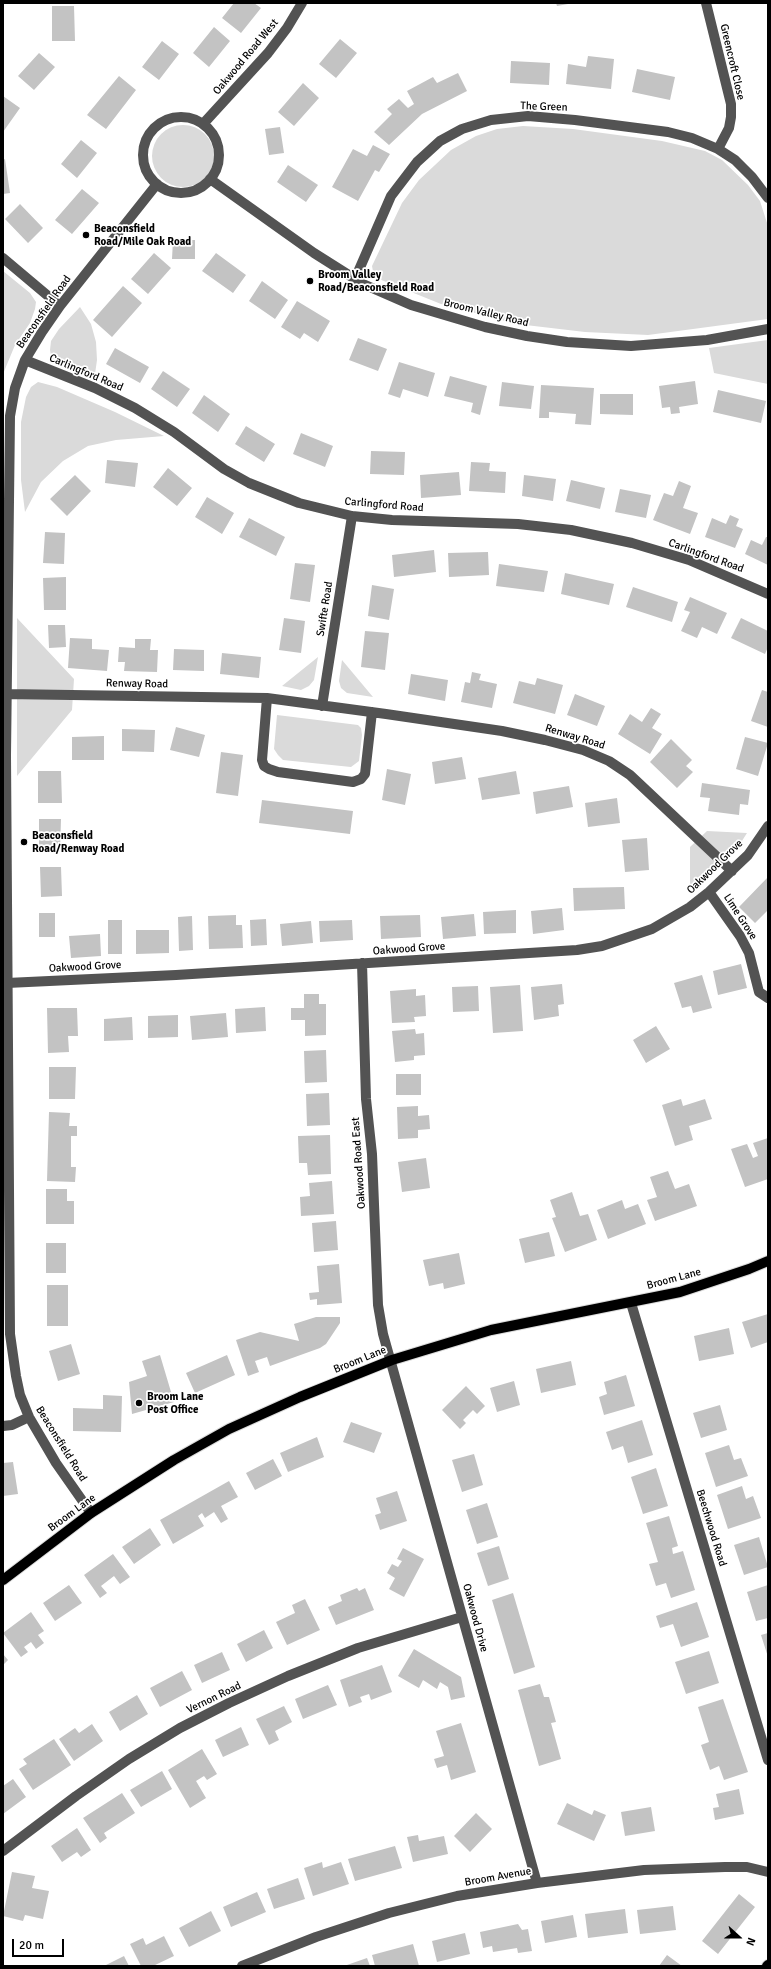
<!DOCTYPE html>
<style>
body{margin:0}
#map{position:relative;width:771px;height:1969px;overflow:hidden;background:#fff;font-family:Signika,sans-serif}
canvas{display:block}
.frame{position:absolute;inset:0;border:4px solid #000;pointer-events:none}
.north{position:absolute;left:719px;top:1917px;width:40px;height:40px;-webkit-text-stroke:3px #fff;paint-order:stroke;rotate:111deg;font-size:11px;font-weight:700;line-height:16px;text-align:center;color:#000}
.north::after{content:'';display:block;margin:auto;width:14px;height:18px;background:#000;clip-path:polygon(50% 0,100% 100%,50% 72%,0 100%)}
.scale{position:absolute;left:12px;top:1939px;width:52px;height:18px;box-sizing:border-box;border:2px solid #000;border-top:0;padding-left:5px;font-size:12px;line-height:14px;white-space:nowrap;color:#000;-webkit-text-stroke:3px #fff;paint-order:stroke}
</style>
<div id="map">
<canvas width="771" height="1969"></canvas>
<div class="frame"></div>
<div class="north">N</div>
<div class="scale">20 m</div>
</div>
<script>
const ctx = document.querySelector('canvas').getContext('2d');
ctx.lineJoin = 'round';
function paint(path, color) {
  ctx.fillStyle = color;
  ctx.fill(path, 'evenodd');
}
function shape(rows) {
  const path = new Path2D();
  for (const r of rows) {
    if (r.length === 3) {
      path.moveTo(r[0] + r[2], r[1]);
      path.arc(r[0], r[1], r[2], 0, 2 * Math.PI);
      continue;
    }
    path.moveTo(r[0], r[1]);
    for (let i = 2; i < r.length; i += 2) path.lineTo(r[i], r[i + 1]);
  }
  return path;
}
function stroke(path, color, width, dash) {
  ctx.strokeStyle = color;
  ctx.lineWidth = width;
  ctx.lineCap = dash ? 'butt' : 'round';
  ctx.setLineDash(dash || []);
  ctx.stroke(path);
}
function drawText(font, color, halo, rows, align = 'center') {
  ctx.font = font + ' Signika,sans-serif';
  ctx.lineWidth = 3.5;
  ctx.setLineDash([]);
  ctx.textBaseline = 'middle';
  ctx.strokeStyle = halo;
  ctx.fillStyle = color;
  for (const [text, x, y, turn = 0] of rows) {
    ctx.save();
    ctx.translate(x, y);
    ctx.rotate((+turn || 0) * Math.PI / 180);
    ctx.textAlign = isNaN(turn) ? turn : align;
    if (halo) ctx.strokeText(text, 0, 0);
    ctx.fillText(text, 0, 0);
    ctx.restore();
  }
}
paint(shape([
 [183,156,31],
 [523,126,573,129,662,141,705,151,722,160,748,185,760,201,768,226,768,319,648,335,585,332,517,324,441,304,374,277,372,266,402,203,419,180,451,150,476,136,497,129],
 [3,271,30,293,36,302,35,309,30,323,15,345,3,374],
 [80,307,91,324,96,342,97,360,95,374,58,363,51,357,50,350,51,341,59,329],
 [768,340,768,384,714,373,709,348],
 [38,382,57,387,115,412,164,436,116,440,88,446,63,461,41,482,25,512,21,480,21,422,26,397,31,387],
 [17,618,74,679,72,710,17,776],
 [318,657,314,680,309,686,301,690,282,686],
 [342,660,373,697,347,693,341,688,339,681],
 [277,715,358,725,361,728,362,735,359,761,351,767,283,760,278,755,274,749],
 [707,831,747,833,740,844,705,881,690,892,690,847]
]), '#dadada');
paint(shape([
 [234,3,254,3,261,8,241,33,222,18],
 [556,3,567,3,568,4,557,6],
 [52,6,74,6,75,41,52,41],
 [214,27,230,41,209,67,193,53],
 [340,39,357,53,336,78,319,64],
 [162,41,179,54,159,80,142,67],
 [39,53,55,67,34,90,18,76],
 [588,56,614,59,611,89,566,84,568,64,586,67],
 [511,61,550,63,549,85,510,83],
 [637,69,675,77,670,100,632,92],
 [458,73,467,91,422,114,389,145,374,132,392,114,387,109,399,99,408,108,414,104,407,91,433,77,437,83],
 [119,76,136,90,106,129,87,115],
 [303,83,319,98,294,126,278,112],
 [3,96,20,108,3,132],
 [280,127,284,153,269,155,265,129],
 [81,140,97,153,77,178,61,164],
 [373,145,390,154,379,172,375,170,358,201,332,187,353,149,367,156],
 [5,159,10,193,3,194,3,160],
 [288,165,318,185,306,202,277,182],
 [82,189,99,203,72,234,55,220],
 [20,204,43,228,28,243,5,219],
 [173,240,195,240,195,259,172,259],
 [154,253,171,268,148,294,131,279],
 [216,253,246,275,233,293,202,271],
 [262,281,288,300,275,319,249,301],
 [123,286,142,303,112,337,93,320],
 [297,301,330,321,318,342,304,333,300,339,281,327],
 [358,338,387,349,378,371,349,360],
 [115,348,149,367,140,383,106,364],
 [399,362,435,373,428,397,403,389,400,398,388,394],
 [163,371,190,389,177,407,151,389],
 [450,376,487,386,480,415,471,412,473,403,444,396],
 [695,381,698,404,679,407,680,413,671,414,670,407,662,408,659,386],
 [502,382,534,386,531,409,499,406],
 [541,385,594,388,591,425,575,424,576,414,549,412,549,418,539,418],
 [718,390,766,401,761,423,713,412],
 [600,394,633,394,633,415,600,414],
 [204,395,230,414,218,432,192,413],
 [246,426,275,444,264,462,235,444],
 [301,433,333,446,325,467,293,454],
 [371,451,405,452,404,475,370,474],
 [107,460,138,463,135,487,105,483],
 [471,462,490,463,489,471,506,472,505,493,469,491],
 [168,468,192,488,177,506,153,487],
 [459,472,461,495,421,498,420,475],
 [75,475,91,491,67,516,50,499],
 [524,475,556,479,553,501,522,496],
 [571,480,605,488,600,509,566,501],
 [679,481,691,486,683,508,698,513,690,534,653,520,664,493,673,496],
 [620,489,651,495,646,518,615,512],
 [207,497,234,513,222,534,195,517],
 [730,515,739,519,736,526,743,529,735,548,705,537,712,518,726,524],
 [249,518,285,537,276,556,239,537],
 [45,532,65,533,64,564,43,563],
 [766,537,768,537,768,565,745,554,751,540,762,545],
 [434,550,436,572,394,577,392,555],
 [488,552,489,575,449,577,448,553],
 [295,563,315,565,310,602,290,599],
 [499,564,548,571,544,592,496,586],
 [565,573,614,584,609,605,561,594],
 [66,577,66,610,44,610,43,578],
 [372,585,394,589,389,620,368,616],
 [633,587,678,602,672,622,626,607],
 [690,597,727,613,717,634,702,627,697,638,681,631,690,612,684,610],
 [284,618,305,621,301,653,279,650],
 [741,618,768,631,768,647,765,654,731,638],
 [48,625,65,625,66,647,49,648],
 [365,631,389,633,385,670,361,667],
 [70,638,92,639,92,649,109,650,107,671,68,668],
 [135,639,151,639,150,650,158,650,157,672,124,671,125,662,118,662,119,647,135,648],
 [174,649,204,650,204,671,173,670],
 [222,653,261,657,259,678,220,674],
 [472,672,481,674,479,680,497,684,492,708,461,702,465,682,470,683],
 [411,674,448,680,445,701,408,694],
 [537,678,563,685,555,714,513,703,519,681,535,685],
 [762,690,768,692,768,727,751,721],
 [575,694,605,706,597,726,567,715],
 [651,708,661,714,652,728,662,734,650,754,618,734,630,714,642,722],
 [176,727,205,735,199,757,170,750],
 [122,729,155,730,154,752,122,751],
 [104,736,104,760,72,760,72,737],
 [745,737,768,743,758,776,736,769],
 [671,739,692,760,686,766,693,772,677,788,650,762],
 [221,752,243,755,238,796,216,793],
 [462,757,466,779,435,784,432,762],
 [387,769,411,774,405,805,382,800],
 [38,771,61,771,62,803,38,803],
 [516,771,520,794,482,800,478,778],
 [702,783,750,790,748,805,740,804,739,815,708,811,710,798,700,797],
 [569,786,573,807,536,814,533,792],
 [617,798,620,823,588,827,585,803],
 [262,800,353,811,350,834,259,823],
 [39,819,61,819,60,852,39,852],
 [647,838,649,870,625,872,622,840],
 [40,867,61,867,62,896,41,897],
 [768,877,768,910,755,923,739,907],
 [624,887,625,909,574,911,573,888],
 [562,908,564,930,533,934,531,911],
 [516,910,516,933,484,934,483,912],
 [39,913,55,913,55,937,39,937],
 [474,914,476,936,443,939,441,917],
 [236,915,236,925,242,925,243,948,209,949,208,916],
 [420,915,421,937,381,939,380,916],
 [192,916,193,950,179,951,178,917],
 [266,919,267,945,251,946,250,920],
 [108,920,122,920,122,954,108,954],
 [352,920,353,940,320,942,319,921],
 [311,921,313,943,282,946,280,924],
 [136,930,169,930,169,953,136,954],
 [100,934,101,956,71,958,69,936],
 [741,964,747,988,718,995,713,971],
 [702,975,712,1008,693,1013,691,1006,682,1008,674,983],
 [562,984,564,1004,558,1005,559,1016,534,1020,531,987],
 [520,985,523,1031,493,1033,490,987],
 [478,986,479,1011,453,1012,452,987],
 [416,989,416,996,425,995,426,1016,414,1017,415,1022,392,1023,390,991],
 [304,994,319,994,319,1004,326,1004,326,1035,305,1036,305,1020,291,1020,291,1008,304,1008],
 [265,1007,266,1031,236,1033,235,1009],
 [47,1008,77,1008,78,1036,68,1036,69,1052,48,1053],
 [226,1013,228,1037,192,1040,190,1016],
 [178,1015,178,1037,148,1038,148,1016],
 [132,1017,133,1040,104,1041,104,1019],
 [656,1026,670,1049,646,1063,633,1040],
 [415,1029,416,1034,424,1033,425,1055,414,1056,414,1060,395,1062,392,1031],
 [326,1050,327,1082,305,1083,304,1051],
 [49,1067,76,1067,75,1099,49,1099],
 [396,1074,421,1074,421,1095,396,1095],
 [329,1093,330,1125,307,1126,306,1094],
 [681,1099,683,1106,705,1099,712,1119,689,1126,693,1140,675,1146,662,1105],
 [418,1106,418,1116,429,1115,430,1129,418,1130,418,1138,398,1139,397,1107],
 [49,1112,70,1113,69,1126,77,1126,77,1136,71,1136,71,1167,76,1167,75,1182,47,1181],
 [330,1135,331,1174,308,1175,307,1163,299,1163,298,1136],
 [768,1138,768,1179,745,1187,731,1149,747,1144,753,1158,758,1156,753,1143],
 [426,1158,430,1188,402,1192,398,1162],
 [668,1171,675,1189,689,1184,697,1206,655,1221,647,1200,657,1197,650,1177],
 [332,1181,334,1214,301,1216,300,1197,310,1196,309,1183],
 [46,1189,67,1189,67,1201,74,1201,74,1224,46,1224],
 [572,1192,580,1216,588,1214,597,1240,565,1252,552,1218,556,1217,550,1200],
 [622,1200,625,1209,638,1204,646,1224,608,1239,597,1210],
 [336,1221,338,1250,314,1252,312,1223],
 [549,1232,555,1256,525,1263,519,1239],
 [46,1243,66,1243,66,1273,46,1273],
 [459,1253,465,1284,444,1289,443,1283,429,1286,423,1260],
 [339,1264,342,1303,317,1305,317,1299,310,1300,309,1293,319,1292,317,1266],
 [47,1285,68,1285,68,1326,47,1326],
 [768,1314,768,1342,751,1348,742,1322],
 [316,1317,340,1317,340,1323,326,1344,320,1348,270,1366,267,1357,255,1361,259,1372,248,1376,236,1340,260,1332,299,1341,294,1324],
 [729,1328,734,1354,699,1361,694,1336],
 [71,1344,80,1374,58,1381,49,1351],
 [160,1355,174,1402,132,1414,129,1382,147,1376,142,1361],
 [227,1355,235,1375,195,1393,186,1373],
 [571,1361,576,1385,541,1393,536,1369],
 [626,1375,635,1406,604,1415,599,1397,607,1394,604,1382],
 [514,1381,520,1405,497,1412,490,1388],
 [466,1386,485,1406,477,1414,473,1410,463,1420,466,1423,460,1429,442,1410],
 [103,1395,122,1396,121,1432,73,1431,73,1408,103,1409],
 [720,1405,727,1430,701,1438,693,1413],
 [642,1420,653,1455,628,1463,623,1446,612,1450,606,1432],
 [351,1422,382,1433,374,1453,343,1442],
 [317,1437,324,1457,288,1472,280,1453],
 [729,1445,734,1460,741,1458,748,1476,716,1487,705,1453],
 [474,1454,483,1485,462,1492,452,1460],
 [273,1459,282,1476,255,1490,246,1473],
 [13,1462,18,1494,3,1496,3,1463],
 [656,1468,668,1506,643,1514,631,1477],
 [229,1481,238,1497,221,1506,228,1519,221,1523,214,1512,205,1518,202,1513,198,1516,204,1526,173,1544,160,1520],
 [742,1486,746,1499,753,1496,761,1518,728,1529,717,1495],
 [397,1491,407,1521,380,1530,375,1515,381,1513,376,1498],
 [487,1503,498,1537,477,1544,466,1510],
 [669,1516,678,1546,672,1548,673,1554,683,1551,695,1590,671,1598,666,1583,656,1586,649,1564,658,1562,646,1523],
 [150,1528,161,1545,134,1564,122,1547],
 [759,1537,768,1567,744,1575,734,1545],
 [499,1546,509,1579,488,1586,477,1553],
 [403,1548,424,1559,404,1597,389,1589,395,1578,387,1573,392,1564,398,1567,402,1561,397,1559],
 [113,1554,130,1577,120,1584,114,1576,101,1586,107,1593,100,1598,84,1575],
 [69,1585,82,1603,55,1621,43,1603],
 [768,1585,768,1618,756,1621,747,1592],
 [357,1588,359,1591,365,1588,374,1610,336,1625,328,1607,342,1601,340,1595],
 [513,1593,535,1667,514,1674,492,1600],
 [305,1599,320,1630,287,1645,276,1622,295,1613,292,1605],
 [697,1602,709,1637,681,1647,673,1624,660,1628,656,1616],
 [31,1612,44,1631,38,1635,44,1643,36,1649,31,1642,24,1647,28,1652,21,1657,3,1633],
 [264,1630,273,1648,246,1662,237,1644],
 [768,1633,768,1657,761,1635],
 [414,1649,461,1677,465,1697,451,1700,448,1687,440,1682,437,1689,423,1680,419,1688,398,1676],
 [709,1651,719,1683,686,1694,675,1662],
 [222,1652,230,1670,202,1683,194,1665],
 [3,1654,8,1660,3,1665],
 [382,1665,392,1692,371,1700,369,1694,360,1697,362,1702,349,1707,340,1680],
 [182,1671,192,1690,160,1707,150,1688],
 [540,1684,544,1697,549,1697,556,1722,551,1723,561,1759,539,1766,518,1690],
 [328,1685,337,1705,303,1719,295,1699],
 [137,1695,148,1714,120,1731,109,1712],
 [723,1699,748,1772,724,1780,719,1766,710,1770,701,1745,709,1742,698,1707],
 [284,1706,292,1722,275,1731,279,1740,269,1745,256,1719],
 [461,1723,476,1772,451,1780,447,1765,437,1768,434,1759,444,1756,436,1731],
 [92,1724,103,1741,74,1761,59,1739,75,1728,79,1733],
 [241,1727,249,1745,223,1757,215,1740],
 [54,1739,71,1765,33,1790,19,1769,27,1764,23,1759],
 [202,1749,217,1774,207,1780,204,1776,196,1781,206,1798,190,1808,168,1770],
 [162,1771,172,1789,141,1807,130,1790],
 [13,1779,26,1797,3,1814,3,1786],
 [739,1789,744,1814,715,1820,713,1808,719,1807,716,1794],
 [122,1793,135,1813,104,1833,107,1838,100,1843,83,1818],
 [567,1803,592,1815,594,1810,606,1815,594,1841,557,1824],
 [651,1807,655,1831,625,1836,621,1812],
 [476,1813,492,1829,470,1852,454,1836],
 [77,1828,91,1850,81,1857,77,1852,62,1862,51,1846],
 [418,1835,419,1841,444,1836,448,1854,413,1862,407,1837],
 [395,1846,402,1868,355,1881,348,1859],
 [322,1862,323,1868,341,1862,349,1884,313,1896,304,1868],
 [12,1872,35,1876,32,1888,49,1891,43,1919,25,1915,23,1921,3,1916],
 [298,1878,305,1899,274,1909,267,1889],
 [257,1892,266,1912,231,1927,223,1907],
 [739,1894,755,1907,718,1954,702,1941],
 [673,1906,676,1930,640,1934,637,1910],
 [625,1909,628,1933,588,1938,585,1914],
 [211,1911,221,1931,189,1947,179,1928],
 [573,1915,577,1937,545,1943,541,1921],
 [518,1924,522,1930,528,1929,532,1951,518,1953,517,1948,493,1952,492,1946,483,1948,480,1932],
 [465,1933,470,1954,437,1962,432,1941],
 [164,1936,174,1956,153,1966,141,1966,130,1944,143,1938,146,1945],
 [413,1944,419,1966,375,1966,372,1955],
 [667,1955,682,1966,659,1966],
 [124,1956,129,1966,104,1966],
 [367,1958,370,1966,344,1966]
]), '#c3c3c3');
const major = shape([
 [3,1580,91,1513,174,1460,229,1429,300,1397,392,1360,491,1330,680,1292,749,1269,768,1261],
 [767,1966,768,1965]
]);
stroke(major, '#dbdbdb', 12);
stroke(shape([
 [706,3,731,104,731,117,729,128,718,149],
 [181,155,38],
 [203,124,268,53,287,28,302,3],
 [210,179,314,253,363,284,411,305,485,327,527,336,567,342,631,346,707,340,768,329],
 [3,258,60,306],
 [355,279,391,196,417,162,440,141,462,129,491,120,528,116,575,120,668,132,692,138,718,149,735,160,752,177,768,198],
 [25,360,95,388,135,408,174,432,224,469,249,483,299,503,352,516,392,520,518,524,571,530,632,543,689,560,768,594],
 [6,694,267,698,386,714,502,731,545,740,583,750,609,761,630,775,732,871],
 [267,698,262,760,264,766,269,769,278,772,353,782,361,779,365,774,372,712],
 [322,706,352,516],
 [709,892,740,936,749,953,759,992,768,998],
 [362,963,366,1099,372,1154,378,1305,383,1334,537,1883],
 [7,983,176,975,577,950,602,946,652,929,690,907,709,892,748,855,768,826],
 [631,1303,768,1760],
 [3,1426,12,1425,29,1417],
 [91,1513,56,1463,29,1417,20,1395,16,1376,10,1334,6,755,10,416,15,388,25,360,42,332,60,306,157,184],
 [3,1851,76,1796,129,1759,180,1728,229,1703,288,1676,358,1648,462,1617],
 [242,1966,316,1937,389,1913,457,1896,537,1883,644,1870,725,1867,747,1867,768,1872]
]), '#535353', 10);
stroke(major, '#000', 10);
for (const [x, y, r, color] of [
 [86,235,4,"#000"],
 [310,281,4,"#000"],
 [24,842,4,"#000"],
 [139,1403,4,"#000"]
]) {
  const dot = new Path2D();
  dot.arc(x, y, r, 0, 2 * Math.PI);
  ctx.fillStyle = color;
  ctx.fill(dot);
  stroke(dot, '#fff', 1.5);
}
drawText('11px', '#000', '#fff', [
 ["Oakwood Road West",246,57,-50],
 ["Greencroft Close",732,62,77],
 ["The Green",544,107,2],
 ["Beaconsfield Road",44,312,-55],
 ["Broom Valley Road",486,313,14],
 ["Carlingford Road",86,373,23],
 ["Carlingford Road",384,505,5],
 ["Carlingford Road",706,556,20],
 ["Swifte Road",325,609,-81],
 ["Renway Road",137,684,1],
 ["Renway Road",575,737,17],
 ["Oakwood Grove",715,867,-44],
 ["Lime Grove",740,917,57],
 ["Oakwood Grove",409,949,-4],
 ["Oakwood Grove",85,967,-3],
 ["Oakwood Road East",359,1163,-94],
 ["Broom Lane",674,1279,-15],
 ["Broom Lane",360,1360,-22],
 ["Beaconsfield Road",61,1444,58],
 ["Broom Lane",72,1513,-36],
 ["Beechwood Road",711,1528,73],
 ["Oakwood Drive",475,1618,75],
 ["Vernon Road",214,1698,-26],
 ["Broom Avenue",498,1877,-10]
]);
drawText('bold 11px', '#000', '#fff', [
 ["Beaconsfield",94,229],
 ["Road/Mile Oak Road",94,242],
 ["Broom Valley",318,275],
 ["Road/Beaconsfield Road",318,288],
 ["Beaconsfield",32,836],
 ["Road/Renway Road",32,849],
 ["Broom Lane",147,1397],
 ["Post Office",147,1410]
], 'left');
</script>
